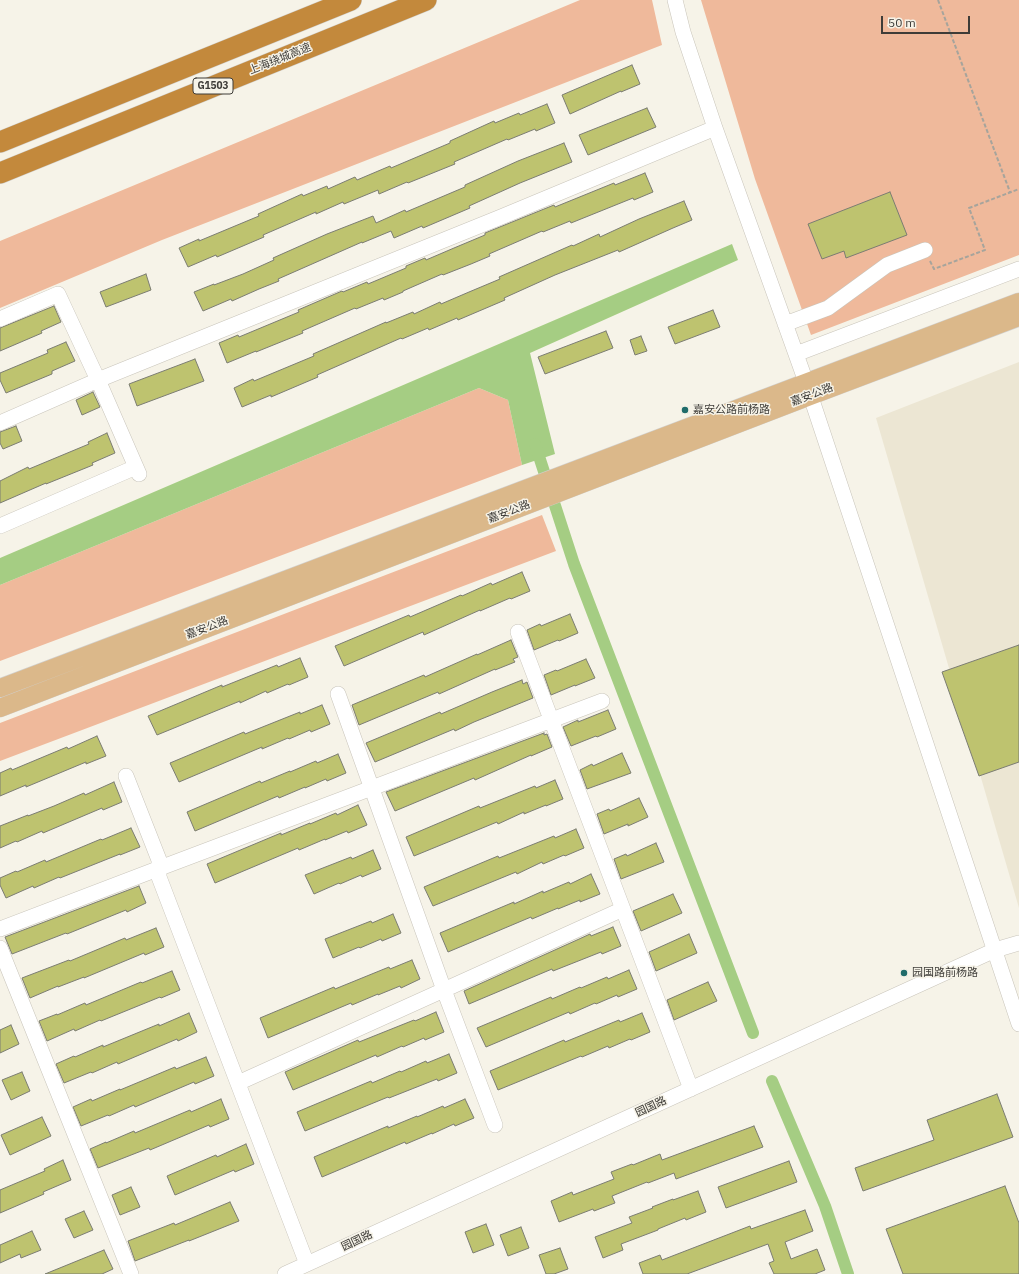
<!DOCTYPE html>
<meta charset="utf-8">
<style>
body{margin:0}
#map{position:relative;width:1019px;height:1274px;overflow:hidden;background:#f6f3e8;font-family:"IBM Plex Sans",sans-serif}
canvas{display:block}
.scale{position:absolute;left:881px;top:16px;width:89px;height:18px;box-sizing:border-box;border:2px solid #3e3c38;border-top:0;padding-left:5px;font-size:12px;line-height:14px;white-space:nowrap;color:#3e3c38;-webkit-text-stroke:3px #f6f3e8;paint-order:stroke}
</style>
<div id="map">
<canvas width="1019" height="1274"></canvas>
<div class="scale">50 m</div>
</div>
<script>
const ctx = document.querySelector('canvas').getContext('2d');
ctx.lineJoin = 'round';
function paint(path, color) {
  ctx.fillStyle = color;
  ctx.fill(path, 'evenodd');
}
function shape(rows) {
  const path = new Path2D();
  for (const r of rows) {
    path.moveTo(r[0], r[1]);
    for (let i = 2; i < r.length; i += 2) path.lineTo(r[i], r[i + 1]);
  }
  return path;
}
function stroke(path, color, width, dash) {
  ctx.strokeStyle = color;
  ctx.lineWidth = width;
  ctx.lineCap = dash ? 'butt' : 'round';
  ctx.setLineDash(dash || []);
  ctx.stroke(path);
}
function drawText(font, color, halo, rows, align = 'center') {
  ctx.font = font + ' "IBM Plex Sans","Noto Sans SC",sans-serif';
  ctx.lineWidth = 3;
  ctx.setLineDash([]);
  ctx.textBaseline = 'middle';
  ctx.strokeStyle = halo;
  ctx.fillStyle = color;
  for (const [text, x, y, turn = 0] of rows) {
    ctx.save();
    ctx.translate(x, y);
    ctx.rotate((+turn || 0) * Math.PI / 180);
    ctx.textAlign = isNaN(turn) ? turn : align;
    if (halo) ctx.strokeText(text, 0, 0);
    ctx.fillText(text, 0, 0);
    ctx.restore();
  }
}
paint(shape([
 [1019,362,1019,908,876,418]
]), '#ece6d3');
paint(shape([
 [580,0,652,0,662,45,162,240,0,308,0,241],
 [701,0,1019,0,1019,255,811,335,755,179],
 [479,388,508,400,522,465,0,661,0,585],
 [542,515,556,551,0,761,0,723]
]), '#efb99b');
paint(shape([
 [732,244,738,260,530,353,555,454,522,465,508,400,479,388,0,585,0,558]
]), '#a5cd83');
stroke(shape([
 [535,444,574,564,753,1033],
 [772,1081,825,1206,848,1274]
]), '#a5cd83', 12);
const building = shape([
 [632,65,640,84,621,92,621,91,570,114,562,95,632,65],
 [547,104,555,123,536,131,535,129,508,140,507,139,454,162,455,164,408,183,407,182,379,194,378,190,344,204,343,202,316,214,316,212,263,235,264,237,217,257,216,255,188,267,179,248,199,239,199,241,259,216,258,214,302,194,303,196,327,186,328,189,355,177,357,180,390,166,391,168,450,143,450,141,494,121,495,123,519,113,520,115,547,104],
 [647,108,656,127,588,155,579,135,647,108],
 [564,143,572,162,520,183,469,206,470,208,423,228,422,226,394,238,391,231,362,243,362,242,278,279,279,281,259,289,232,301,231,299,203,311,194,292,214,284,214,285,243,274,274,260,273,258,327,234,373,216,376,223,405,210,406,212,465,187,465,185,518,161,564,143],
 [645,173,653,192,634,200,633,198,571,223,570,221,543,232,542,231,489,254,490,256,471,264,443,275,442,274,403,291,403,292,384,300,383,298,356,309,355,308,302,331,303,333,256,352,256,351,227,363,219,343,238,335,239,337,299,312,298,310,342,291,343,292,367,282,368,284,406,268,406,266,425,258,426,260,454,248,485,235,485,233,554,205,555,207,614,183,615,185,645,173],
 [890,192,907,235,846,258,844,251,822,259,808,224,890,192],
 [684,201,692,220,673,228,619,252,618,250,555,275,504,298,505,300,458,320,457,318,429,330,428,328,402,339,401,338,317,375,318,377,271,397,271,395,242,407,234,388,253,379,254,381,314,356,313,354,386,322,386,323,413,312,414,314,440,302,441,304,469,292,500,279,499,277,572,245,573,246,599,234,600,237,639,219,684,201],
 [146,274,151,290,106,307,100,292,146,274],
 [54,306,61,322,41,331,42,333,0,351,0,328,54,306],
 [713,310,720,327,675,344,668,327,713,310],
 [606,331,613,348,545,374,538,357,606,331],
 [641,336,647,351,635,355,630,340,641,336],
 [66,342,75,361,52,371,52,374,6,393,0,380,0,373,48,353,47,350,66,342],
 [195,359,204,381,137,406,129,384,195,359],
 [93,392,100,407,82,415,76,400,93,392],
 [16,426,22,441,3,449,0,443,0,432,16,426],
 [107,433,115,453,92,463,93,465,46,484,46,483,0,503,0,481,28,467,29,469,89,444,88,442,107,433],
 [522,572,530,591,511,599,510,598,480,611,480,610,424,635,423,632,344,666,335,646,409,615,410,617,461,595,462,596,491,583,492,585,522,572],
 [570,614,578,633,559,641,558,640,534,650,527,630,540,624,541,626,570,614],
 [511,640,518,657,513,659,515,662,495,670,495,669,439,694,438,692,359,725,352,705,424,675,425,677,477,654,477,655,511,640],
 [1019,645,1019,762,979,776,942,672,1019,645],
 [300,658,308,677,289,685,288,684,267,693,266,691,240,703,240,701,157,735,148,716,222,685,222,687,277,665,278,667,300,658],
 [586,659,595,678,575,686,575,685,551,695,544,675,556,670,557,671,586,659],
 [522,680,523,684,527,682,533,698,474,722,455,731,454,729,375,762,366,743,440,712,441,714,492,692,522,680],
 [322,705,330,724,311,732,310,730,289,739,288,738,262,749,262,747,179,782,170,763,244,732,245,734,300,712,300,714,322,705],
 [608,710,616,729,597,737,596,736,571,746,563,727,578,720,578,722,608,710],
 [544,733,544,735,547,734,552,747,531,756,531,755,475,780,474,778,395,811,386,792,544,733],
 [97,736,106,756,86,764,86,762,26,787,26,785,0,796,0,773,11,768,12,770,67,747,68,749,97,736],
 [622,753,631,773,587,789,580,770,592,764,593,766,622,753],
 [338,754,346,773,327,781,326,779,305,788,305,787,279,798,278,796,195,831,187,812,260,781,261,783,290,771,290,772,316,761,317,763,338,754],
 [555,780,563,799,546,806,546,805,524,814,524,812,498,824,497,822,414,856,406,837,479,806,480,808,535,786,536,788,555,780],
 [114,782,122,802,103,810,102,808,43,833,42,831,17,842,16,841,0,848,0,826,28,815,28,816,54,806,84,793,85,795,114,782],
 [639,798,648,817,628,826,628,824,604,834,597,814,609,809,610,811,639,798],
 [358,805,367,825,348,833,347,831,325,840,325,839,299,850,298,848,215,883,207,864,281,833,281,835,310,823,310,824,336,813,337,815,358,805],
 [131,828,140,847,120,855,120,854,60,878,59,877,34,888,33,886,6,898,0,885,0,878,16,871,17,872,45,860,46,862,101,839,102,840,131,828],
 [576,829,584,848,565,856,564,855,543,864,542,862,517,874,516,872,433,906,424,887,498,856,499,858,554,836,555,838,576,829],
 [656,843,664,862,621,879,614,859,626,854,627,856,656,843],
 [373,850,381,869,362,877,361,875,340,884,339,883,314,894,305,875,351,857,352,859,373,850],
 [591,874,600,894,580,902,580,900,558,909,558,908,532,919,531,917,448,952,440,933,514,902,514,904,543,891,543,893,569,882,570,884,591,874],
 [139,886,146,903,127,912,126,910,67,934,66,933,12,954,5,937,139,886],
 [673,894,682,913,641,931,633,911,673,894],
 [393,914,401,933,382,941,381,939,360,948,359,947,333,958,325,939,371,921,372,923,393,914],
 [613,927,621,946,602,954,601,952,553,971,552,969,469,1004,464,991,577,940,590,934,591,936,613,927],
 [156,928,164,947,145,955,144,953,84,978,84,977,58,987,58,986,30,998,22,978,69,960,70,961,125,938,126,940,156,928],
 [689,934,697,953,656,971,649,952,689,934],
 [412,960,420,979,401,988,400,986,378,995,378,994,352,1005,351,1003,268,1038,260,1018,334,987,335,989,389,967,390,969,412,960],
 [629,970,637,989,618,997,617,995,596,1004,595,1003,570,1014,569,1012,486,1047,477,1028,551,997,552,999,580,987,581,988,607,977,608,979,629,970],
 [172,971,180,990,161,998,160,997,101,1021,100,1020,75,1031,74,1029,47,1041,39,1021,57,1014,57,1015,85,1003,86,1005,141,982,142,983,172,971],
 [708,982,717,1001,674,1020,667,1000,708,982],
 [436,1012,444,1032,425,1040,424,1038,403,1047,402,1046,377,1057,376,1055,293,1090,285,1072,358,1040,359,1042,414,1020,415,1021,436,1012],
 [189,1013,197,1032,178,1041,177,1039,118,1064,117,1062,92,1073,91,1072,64,1083,56,1064,74,1056,75,1057,103,1045,103,1047,159,1024,159,1026,189,1013],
 [642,1013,650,1032,631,1040,630,1039,609,1048,608,1046,582,1057,581,1056,498,1090,490,1071,564,1040,565,1042,619,1020,620,1022,642,1013],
 [11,1025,19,1044,0,1053,0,1030,11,1025],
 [449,1054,457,1073,438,1081,437,1079,389,1098,388,1097,305,1131,297,1112,371,1081,372,1083,400,1071,401,1072,426,1061,427,1063,449,1054],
 [206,1057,214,1076,195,1084,194,1082,135,1107,134,1105,109,1116,108,1115,81,1126,73,1107,91,1099,92,1101,120,1089,120,1090,175,1067,176,1069,206,1057],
 [22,1072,30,1091,11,1100,2,1080,22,1072],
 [997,1094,1013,1137,863,1191,855,1168,934,1140,927,1120,997,1094],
 [221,1099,229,1119,210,1127,209,1125,150,1150,149,1148,98,1168,90,1149,106,1142,106,1143,134,1131,135,1133,190,1110,191,1112,221,1099],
 [465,1099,474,1118,455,1126,454,1124,432,1134,432,1133,406,1144,405,1142,322,1177,314,1157,388,1126,388,1128,417,1116,417,1117,443,1106,444,1108,465,1099],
 [42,1117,51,1136,10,1155,1,1135,42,1117],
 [754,1126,763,1147,676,1179,674,1173,648,1183,647,1182,612,1196,615,1203,594,1211,593,1209,559,1222,551,1201,572,1192,573,1195,614,1179,611,1172,632,1164,633,1165,660,1154,662,1160,754,1126],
 [246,1144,254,1164,235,1172,234,1170,175,1195,167,1176,216,1155,217,1157,246,1144],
 [63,1160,71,1180,43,1192,44,1194,0,1213,0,1190,45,1171,44,1169,63,1160],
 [789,1161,797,1182,726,1208,718,1187,789,1161],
 [1005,1186,1019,1223,1019,1274,903,1274,886,1229,1005,1186],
 [131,1187,140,1207,120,1215,112,1195,131,1187],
 [698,1191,706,1212,686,1220,685,1218,658,1229,658,1230,621,1244,623,1250,603,1258,595,1237,632,1223,629,1217,653,1208,652,1207,673,1199,673,1200,698,1191],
 [230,1202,239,1221,189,1241,189,1240,135,1261,128,1241,174,1223,175,1225,230,1202],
 [805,1210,813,1231,785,1242,791,1259,817,1249,825,1270,815,1274,774,1274,769,1263,774,1261,768,1244,687,1274,643,1274,639,1263,660,1255,662,1260,750,1226,751,1229,805,1210],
 [84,1211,93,1230,74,1238,65,1219,84,1211],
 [486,1224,494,1245,473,1253,465,1232,486,1224],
 [521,1227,529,1248,508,1256,500,1235,521,1227],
 [32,1231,41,1250,21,1258,20,1254,0,1263,0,1245,32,1231],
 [560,1248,568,1269,554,1274,546,1274,539,1255,560,1248],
 [104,1250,113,1269,102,1274,45,1274,104,1250]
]);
paint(building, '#bec36f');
stroke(building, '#7b7c72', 1);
const minor = shape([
 [675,0,683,32,715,128,806,382,1019,1024],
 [0,319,58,294,98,380,139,474],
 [785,324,828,308,887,265,925,250],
 [796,354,1019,269],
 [0,423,98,380,501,217,715,128],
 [0,526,136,467],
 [518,632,691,1089],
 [338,694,444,990,495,1125],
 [126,776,159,860,159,877,307,1264],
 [0,929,160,868,602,701],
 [0,948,131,1274],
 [238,1083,623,909],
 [285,1274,995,950,1019,943]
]);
const major = shape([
 [0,688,1019,302],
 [0,708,810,396,1019,317]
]);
const highway = shape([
 [0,142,351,0],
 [0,173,426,0]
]);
stroke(minor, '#c9c5bb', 16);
stroke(major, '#d1d0cf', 19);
stroke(highway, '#d1d0cf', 22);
stroke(shape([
 [938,0,1010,192],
 [930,261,934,269,985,250,969,208,1019,189]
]), '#a6a49c', 2, [4, 2]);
stroke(minor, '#fff', 15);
stroke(major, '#dbb88a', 18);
stroke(highway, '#c3893c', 21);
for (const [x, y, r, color] of [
 [685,410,4,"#206c6a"],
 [904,973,4,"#206c6a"]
]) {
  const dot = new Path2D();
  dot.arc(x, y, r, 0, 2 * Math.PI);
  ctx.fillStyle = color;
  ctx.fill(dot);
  stroke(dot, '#f6f3e8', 1.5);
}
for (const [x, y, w] of [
 [213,86,40]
]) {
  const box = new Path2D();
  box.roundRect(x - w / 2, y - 8, w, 16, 3);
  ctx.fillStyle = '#f6f3e8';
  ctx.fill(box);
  stroke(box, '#3e3c38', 1);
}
drawText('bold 10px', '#3e3c38', null, [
 ["G1503",213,86]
]);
drawText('11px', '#3e3c38', '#f6f3e8', [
 ["上海绕城高速",280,59,-22],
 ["嘉安公路",812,395,-21],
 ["嘉安公路",509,512,-21],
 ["嘉安公路",207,628,-21],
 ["园国路",651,1107,-25],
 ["园国路",357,1241,-25]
]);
drawText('11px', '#3e3c38', '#f6f3e8', [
 ["嘉安公路前杨路",693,410],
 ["园国路前杨路",912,973]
], 'left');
</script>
